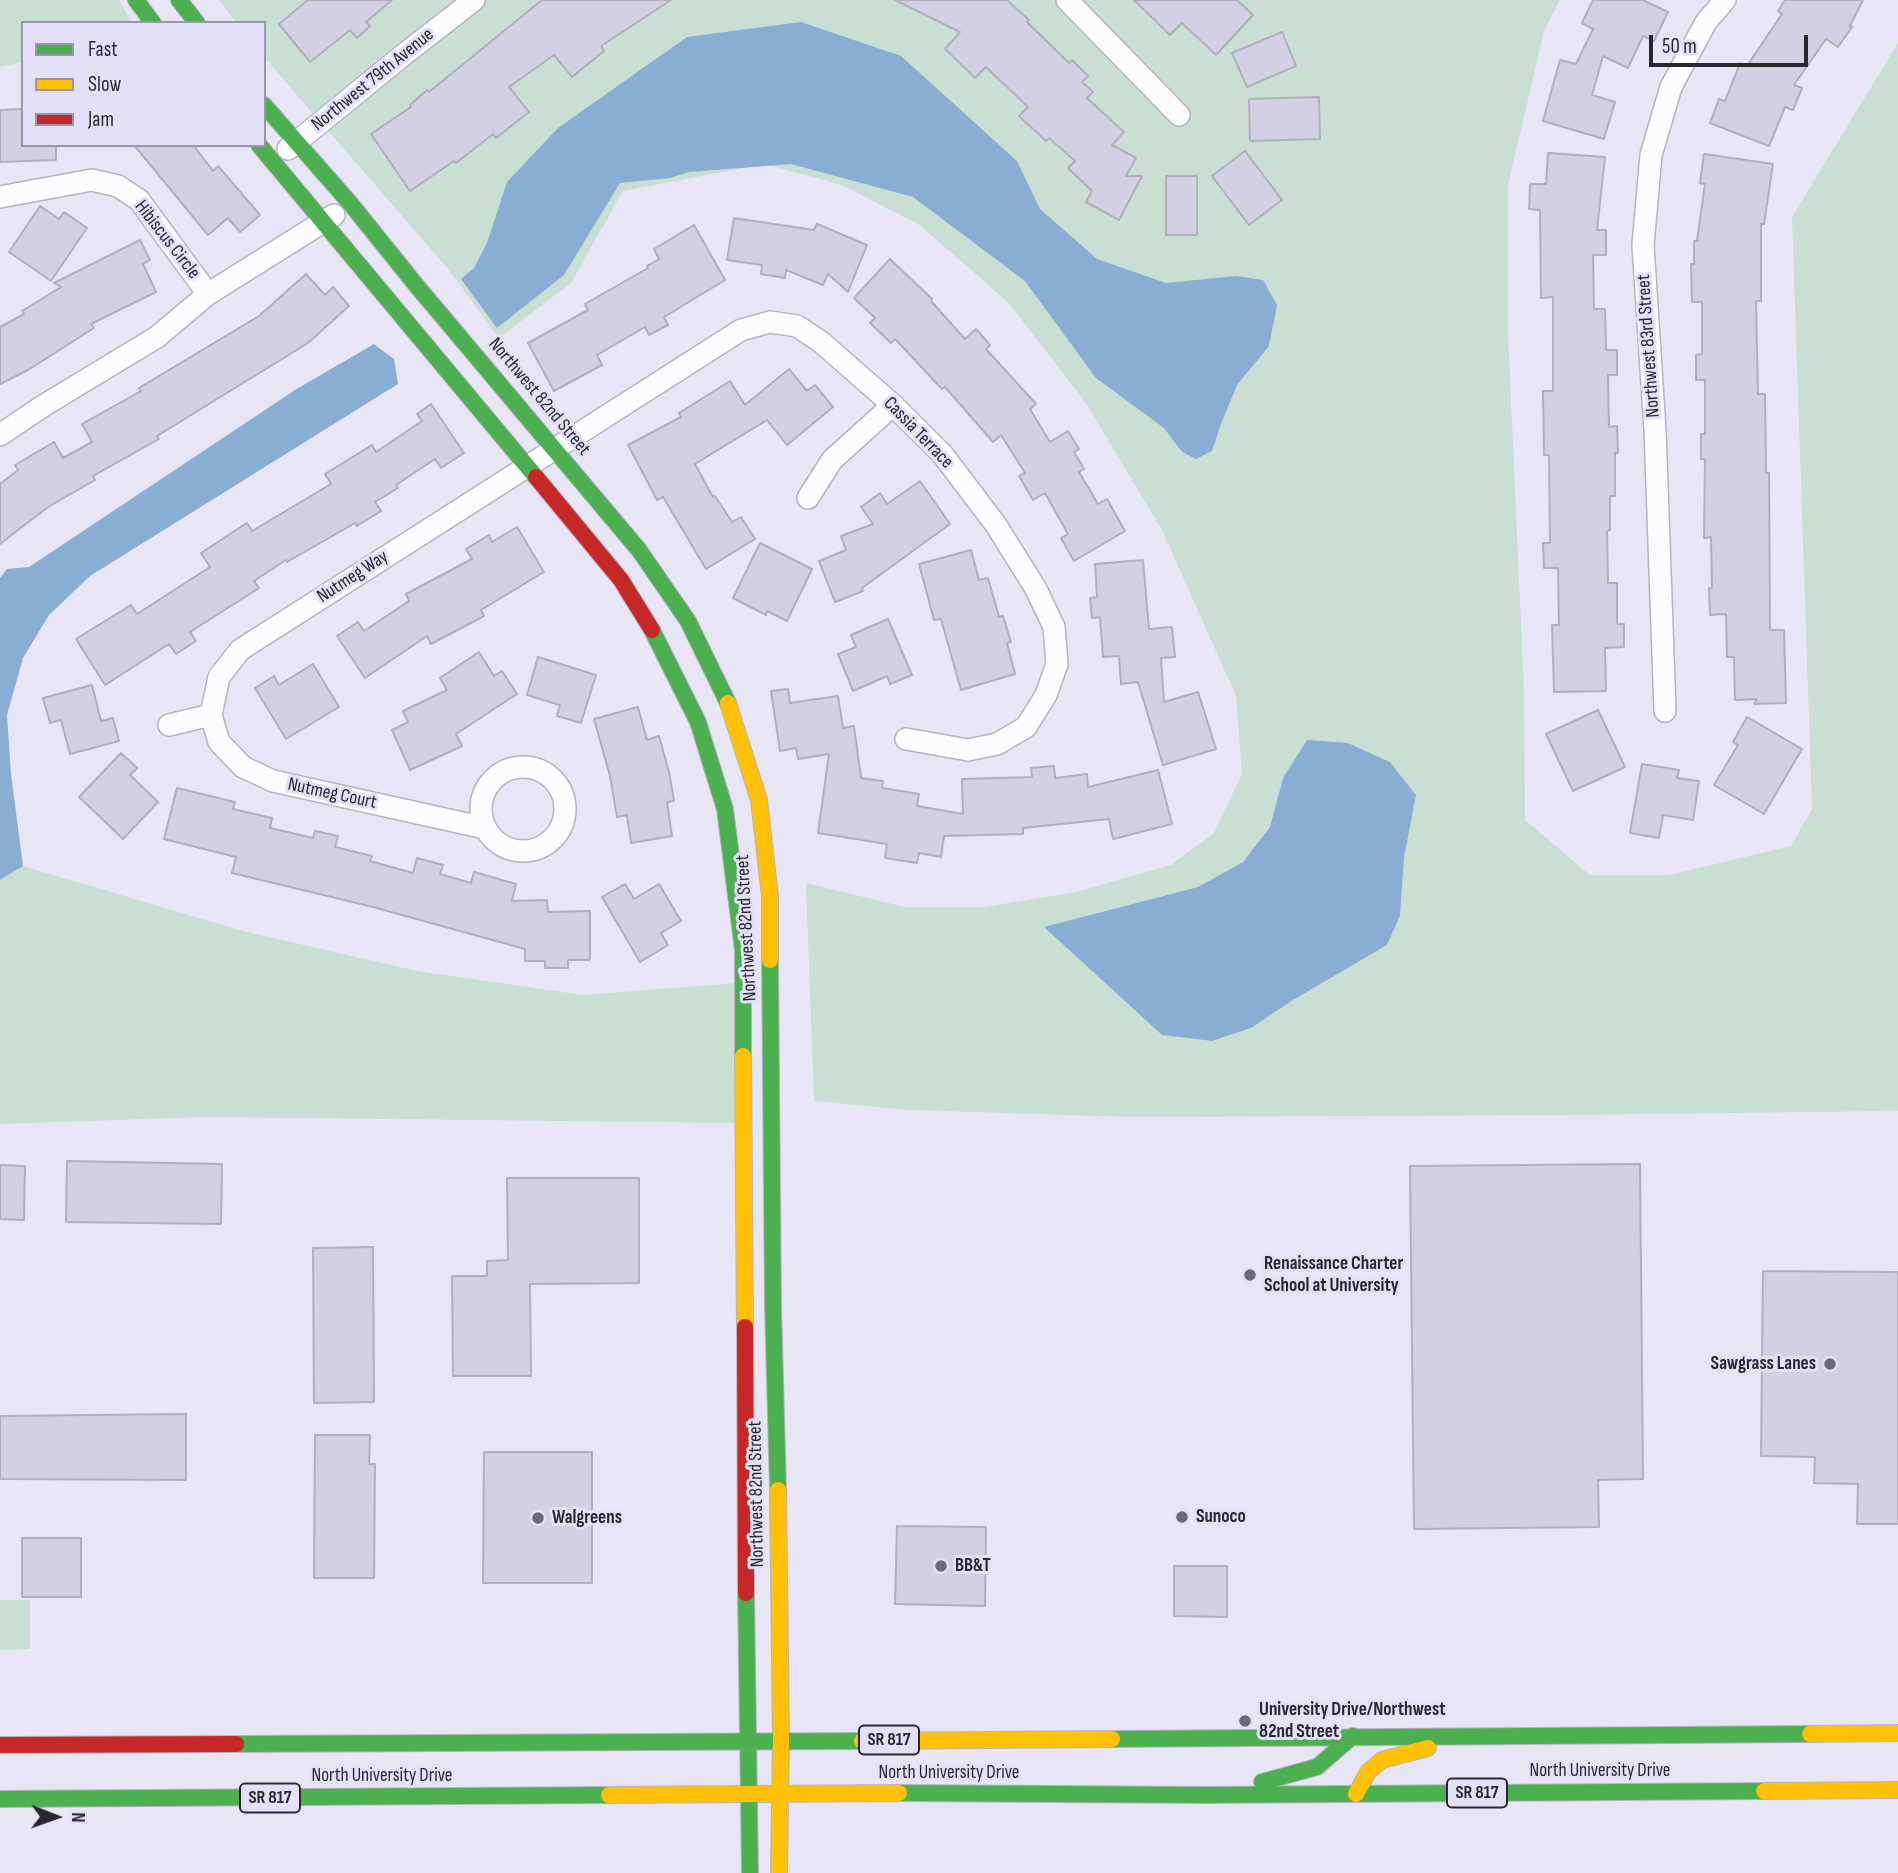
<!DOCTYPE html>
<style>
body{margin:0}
#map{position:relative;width:1898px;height:1873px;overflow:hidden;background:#e8e6f4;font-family:"Sofia Sans Condensed",sans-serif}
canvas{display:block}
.legend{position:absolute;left:21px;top:21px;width:245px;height:126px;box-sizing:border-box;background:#e4e0fa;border:2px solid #9996a9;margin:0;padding:9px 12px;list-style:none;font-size:21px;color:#282730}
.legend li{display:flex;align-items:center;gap:14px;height:35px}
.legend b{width:35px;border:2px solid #9996a9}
.north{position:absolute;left:21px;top:1782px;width:70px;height:70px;-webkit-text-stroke:5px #e4e0fa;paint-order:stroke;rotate:91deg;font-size:19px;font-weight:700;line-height:28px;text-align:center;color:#282730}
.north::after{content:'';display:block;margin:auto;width:24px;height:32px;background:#282730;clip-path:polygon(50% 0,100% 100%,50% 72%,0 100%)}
.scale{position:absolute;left:1649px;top:35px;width:159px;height:32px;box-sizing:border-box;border:4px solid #282730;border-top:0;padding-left:9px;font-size:21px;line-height:24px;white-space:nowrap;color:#282730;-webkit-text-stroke:5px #e4e0fa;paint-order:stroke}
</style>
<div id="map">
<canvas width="1898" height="1873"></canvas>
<ul class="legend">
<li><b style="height:9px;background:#4caf50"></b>Fast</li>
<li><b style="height:9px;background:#ffc107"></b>Slow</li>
<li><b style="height:9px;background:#c62828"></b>Jam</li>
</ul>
<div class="north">N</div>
<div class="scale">50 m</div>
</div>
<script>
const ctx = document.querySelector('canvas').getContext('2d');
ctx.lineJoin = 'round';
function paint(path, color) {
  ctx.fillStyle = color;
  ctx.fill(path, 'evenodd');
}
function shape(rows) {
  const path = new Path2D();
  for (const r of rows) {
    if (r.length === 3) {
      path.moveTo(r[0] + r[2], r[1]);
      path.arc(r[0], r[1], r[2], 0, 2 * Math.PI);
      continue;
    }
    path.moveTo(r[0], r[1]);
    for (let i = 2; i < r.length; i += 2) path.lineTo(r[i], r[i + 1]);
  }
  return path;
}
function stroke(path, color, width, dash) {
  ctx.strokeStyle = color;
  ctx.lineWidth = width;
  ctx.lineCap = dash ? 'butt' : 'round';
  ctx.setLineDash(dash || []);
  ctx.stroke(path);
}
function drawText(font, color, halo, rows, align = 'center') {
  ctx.font = font + ' "Sofia Sans Condensed",sans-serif';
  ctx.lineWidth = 6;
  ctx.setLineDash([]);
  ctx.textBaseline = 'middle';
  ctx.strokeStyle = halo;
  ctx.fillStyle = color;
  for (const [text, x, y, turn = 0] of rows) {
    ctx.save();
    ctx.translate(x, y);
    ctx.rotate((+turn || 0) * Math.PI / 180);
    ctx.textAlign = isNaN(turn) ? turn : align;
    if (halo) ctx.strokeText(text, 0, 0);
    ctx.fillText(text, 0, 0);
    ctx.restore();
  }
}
paint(shape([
 [0,0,119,0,132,23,23,23,23,62,0,67],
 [219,0,1560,0,1544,31,1508,185,1508,333,1524,690,1525,820,1590,875,1669,875,1791,846,1812,809,1792,217,1898,43,1898,1111,1566,1115,1131,1117,908,1110,814,1101,806,883,905,907,984,907,1076,892,1171,865,1214,833,1242,774,1236,696,1162,530,1086,403,1008,302,918,224,842,185,764,164,623,191,571,283,499,338,449,270,264,57,264,23,237,23],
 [1348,743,1390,762,1416,795,1404,858,1400,916,1387,945,1293,1000,1251,1028,1212,1041,1162,1035,1045,927,1198,887,1243,862,1270,827,1283,778],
 [23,866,243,931,417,971,583,995,737,983,739,1123,207,1117,0,1124,0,880],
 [0,1600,30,1600,30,1649,0,1650]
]), '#c9dfd3');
paint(shape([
 [801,22,901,56,1017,161,1040,209,1097,259,1166,283,1236,276,1263,280,1277,305,1269,346,1237,385,1221,424,1212,451,1196,459,1182,452,1164,428,1096,378,1025,281,913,197,791,164,689,172,670,178,620,183,564,275,497,328,461,279,474,268,487,243,507,182,558,128,687,37],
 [374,344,394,359,398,384,90,576,49,615,23,658,7,715,11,774,23,866,0,880,0,578,7,569,29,567,295,390],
 [1307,740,1348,743,1390,762,1416,795,1404,858,1400,916,1387,945,1293,1000,1251,1028,1212,1041,1162,1035,1044,927,1198,887,1243,862,1270,827,1283,778]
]), '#8aadd3');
const building = shape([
 [308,0,392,0,366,22,370,26,357,38,350,30,310,62,279,24,308,0],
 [542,0,671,0,601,46,604,51,572,77,554,55,509,87,529,112,496,138,493,134,456,163,454,161,410,191,371,134,411,107,410,105,427,90,429,92,542,0],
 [895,0,1007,0,1029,20,1027,22,1069,63,1072,60,1088,76,1082,82,1093,92,1087,98,1124,132,1112,145,1136,158,1126,176,1142,176,1119,220,1086,202,1092,191,1068,168,1075,161,1049,138,1046,141,1019,116,1028,107,986,67,975,78,945,49,960,32,895,0],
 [1134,0,1237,0,1253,15,1216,55,1182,23,1170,35,1134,0],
 [1593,0,1643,0,1668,12,1654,41,1643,36,1628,68,1603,56,1592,95,1615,102,1604,139,1543,121,1560,60,1576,64,1593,29,1582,23,1593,0],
 [1785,0,1863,0,1850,26,1852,27,1838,47,1826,39,1794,85,1802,88,1793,110,1785,107,1769,146,1710,123,1719,99,1725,101,1740,63,1747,66,1782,14,1778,11,1785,0],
 [1282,32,1296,66,1247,87,1232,53,1282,32],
 [1319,97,1320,139,1250,141,1249,99,1319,97],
 [23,109,23,145,56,145,56,160,0,162,0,110,23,109],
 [134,145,193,145,213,171,218,166,260,215,240,232,228,218,208,235,134,145],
 [1245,151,1282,200,1249,225,1212,176,1245,151],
 [1548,153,1605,157,1597,230,1606,230,1606,255,1593,255,1594,309,1605,309,1606,350,1617,350,1617,375,1608,375,1609,427,1617,426,1618,453,1615,453,1615,496,1610,496,1610,530,1607,531,1608,583,1617,583,1617,624,1624,624,1624,647,1605,648,1606,691,1554,692,1552,625,1559,625,1558,568,1544,568,1543,543,1550,543,1549,455,1544,455,1543,391,1553,391,1553,297,1541,298,1540,210,1529,209,1530,184,1546,184,1548,153],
 [1704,154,1773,164,1764,224,1761,224,1761,301,1756,301,1758,394,1765,394,1766,473,1769,473,1770,630,1784,630,1786,703,1754,704,1757,699,1735,700,1734,657,1727,657,1726,614,1710,615,1709,588,1712,588,1711,537,1704,538,1705,459,1701,459,1701,434,1705,434,1705,380,1696,380,1696,355,1702,354,1702,302,1692,302,1691,264,1694,264,1694,241,1697,241,1705,184,1700,183,1704,154],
 [1166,176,1197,176,1197,235,1166,235,1166,176],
 [40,206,59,219,64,212,87,228,51,281,9,252,40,206],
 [734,218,814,230,817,224,867,245,848,292,828,274,823,285,786,270,785,278,761,274,762,265,727,260,734,218],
 [694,225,725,280,664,317,668,325,649,335,645,327,597,355,602,365,554,391,528,343,588,310,585,304,648,268,647,266,659,259,654,249,694,225],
 [140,240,150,260,143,264,156,292,91,324,94,328,28,370,0,384,0,327,24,314,22,311,61,287,54,283,140,240],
 [890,259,932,299,931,301,965,339,976,329,990,345,986,349,1036,404,1030,409,1050,442,1068,431,1079,449,1074,452,1084,469,1079,472,1098,504,1107,499,1125,531,1074,561,1061,538,1068,534,1045,493,1033,500,1019,476,1025,473,1001,435,993,442,945,387,942,389,895,339,891,343,870,323,875,318,854,298,890,259],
 [306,274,325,295,333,287,349,306,308,343,157,436,159,439,93,476,95,480,48,507,0,544,0,484,18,470,15,465,54,442,63,458,92,442,82,424,141,391,139,388,259,316,306,274],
 [789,369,807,391,815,385,833,407,787,445,767,420,695,464,713,497,715,496,732,522,741,517,755,539,706,569,663,497,657,500,628,445,681,417,679,413,730,381,745,405,789,369],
 [431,404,464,453,441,468,435,459,396,485,398,488,375,502,381,511,357,526,355,523,287,562,286,560,254,581,259,588,190,632,196,641,176,654,169,644,105,685,76,639,131,605,137,614,210,567,201,553,247,523,252,531,331,484,325,474,372,445,376,452,422,421,417,414,431,404],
 [920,481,950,524,862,588,863,591,835,602,819,561,846,550,841,536,873,524,861,507,880,493,887,504,920,481],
 [517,527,544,572,481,610,484,616,431,644,427,636,365,678,337,636,358,622,364,631,409,601,406,594,472,559,466,549,489,535,492,542,517,527],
 [760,543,812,569,787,621,767,611,766,615,733,598,760,543],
 [971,550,979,580,988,578,999,617,1003,616,1011,642,1007,643,1015,674,961,690,941,619,934,620,919,564,971,550],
 [1143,560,1149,629,1172,627,1175,657,1161,658,1164,702,1198,692,1216,749,1163,765,1138,682,1121,684,1119,656,1103,657,1100,617,1092,618,1090,598,1097,597,1095,564,1143,560],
 [888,619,912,675,890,684,887,676,853,691,838,654,856,647,851,635,888,619],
 [479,652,494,676,502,671,517,694,456,734,462,746,410,770,392,730,408,722,403,711,447,690,440,678,479,652],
 [538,657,596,675,581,723,557,716,560,705,527,695,538,657],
 [313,664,339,707,286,739,255,688,274,676,279,685,313,664],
 [92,685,101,721,113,718,119,741,70,754,61,720,50,723,43,698,92,685],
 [788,689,790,703,838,696,843,728,854,726,861,778,883,781,882,788,919,794,917,806,963,814,962,779,1032,777,1031,768,1054,766,1055,778,1087,774,1088,787,1158,770,1172,824,1113,839,1109,819,1023,828,1023,834,944,836,941,857,919,853,917,863,885,858,887,844,818,833,829,754,798,759,796,748,780,751,771,691,788,689],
 [638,707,647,740,659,736,669,772,674,801,667,802,672,836,631,843,627,815,617,817,610,776,594,719,638,707],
 [1598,710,1625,767,1573,791,1546,734,1598,710],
 [1747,717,1802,749,1764,814,1714,785,1738,745,1733,742,1747,717],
 [121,753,137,768,130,775,158,802,123,839,79,797,121,753],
 [1642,764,1679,770,1677,778,1699,781,1693,820,1663,815,1659,838,1630,833,1642,764],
 [177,788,235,802,233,809,272,818,270,828,313,838,315,831,338,836,335,847,372,856,370,861,413,873,417,858,443,865,440,874,471,883,474,872,516,884,512,901,547,900,548,912,590,911,590,960,568,960,568,968,545,968,545,961,525,961,525,949,373,907,232,873,236,857,164,839,177,788],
 [625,884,634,899,659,884,681,921,661,933,668,945,640,962,602,897,625,884],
 [67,1161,222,1164,221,1224,66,1222,67,1161],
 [1640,1164,1643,1479,1598,1480,1599,1527,1414,1529,1410,1166,1640,1164],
 [0,1165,25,1166,24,1220,0,1219,0,1165],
 [507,1178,639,1178,639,1283,530,1284,531,1376,453,1376,452,1276,487,1276,487,1261,508,1260,507,1178],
 [373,1247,374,1402,314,1403,313,1248,373,1247],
 [1763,1271,1898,1272,1898,1524,1857,1524,1858,1484,1814,1483,1815,1457,1761,1456,1763,1271],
 [186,1414,186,1480,0,1479,0,1416,186,1414],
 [315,1435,370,1435,369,1464,375,1464,374,1578,314,1578,315,1435],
 [484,1452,592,1452,592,1583,483,1583,484,1452],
 [897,1526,986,1527,985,1606,895,1604,897,1526],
 [22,1538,81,1538,81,1597,22,1597,22,1538],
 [1174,1566,1227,1566,1227,1617,1174,1616,1174,1566]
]);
paint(building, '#d3d0e3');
stroke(building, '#b1b0ba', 2);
const street = shape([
 [1067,0,1179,115],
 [288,149,402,56,474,0],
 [0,197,92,180,118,186,139,200,208,294],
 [0,435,43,406,157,337,208,294,334,215],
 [808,498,832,460,893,405],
 [1665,711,1655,430,1643,245,1651,155,1671,87,1706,22,1725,0],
 [169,725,211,715],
 [523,809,42],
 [485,828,273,781,243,767,219,742,211,715,219,677,240,650,741,330,770,322,797,326,821,342,893,405,943,455,996,525,1036,589,1054,627,1057,664,1046,695,1026,727,997,744,968,750,906,739]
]);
const fast = shape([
 [136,0,153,23],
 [179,0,197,23],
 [264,105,350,203,416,285,639,550,688,621,728,703],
 [259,145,536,477],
 [652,630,698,722,725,809,743,950,743,1056],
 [770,960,773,1306,778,1490],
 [746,1593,750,1873],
 [1112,1739,1810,1734],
 [236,1744,862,1741],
 [1262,1782,1317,1767,1353,1736],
 [899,1793,1205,1795,1764,1791],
 [0,1799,609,1795]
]);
const slow = shape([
 [728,703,759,800,770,896,770,960],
 [743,1056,745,1327],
 [778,1490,781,1740,779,1873],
 [1810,1734,1898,1733],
 [862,1741,1112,1739],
 [1764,1791,1898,1790],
 [1356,1794,1368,1772,1382,1760,1428,1748],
 [609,1795,899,1793]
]);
const jam = shape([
 [536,477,621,580,652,630],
 [745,1327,746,1593],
 [0,1745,236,1744]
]);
stroke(street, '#b6b4bf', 24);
stroke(fast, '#b6b4bf', 18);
stroke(slow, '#b6b4bf', 18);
stroke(jam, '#b6b4bf', 18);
stroke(street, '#fcfbfd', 21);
stroke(fast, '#4caf50', 16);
stroke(slow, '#ffc107', 16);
stroke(jam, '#c62828', 16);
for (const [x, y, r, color] of [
 [1250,1275,7,"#6b6a75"],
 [1830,1364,7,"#6b6a75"],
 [1182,1517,7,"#6b6a75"],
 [538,1518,7,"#6b6a75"],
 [941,1566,7,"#6b6a75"],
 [1245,1721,7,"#6b6a75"]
]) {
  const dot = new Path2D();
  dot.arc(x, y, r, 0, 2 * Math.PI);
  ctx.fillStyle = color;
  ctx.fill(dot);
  stroke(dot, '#e4e0fa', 2.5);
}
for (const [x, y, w] of [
 [889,1740,60],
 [1477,1793,60],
 [270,1798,60]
]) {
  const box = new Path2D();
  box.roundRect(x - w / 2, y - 14.5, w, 29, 5);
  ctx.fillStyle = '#e4e0fa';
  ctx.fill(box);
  stroke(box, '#282730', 2);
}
drawText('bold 18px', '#282730', null, [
 ["SR 817",889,1740],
 ["SR 817",1477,1793],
 ["SR 817",270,1798]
]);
drawText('19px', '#282730', '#e4e0fa', [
 ["Northwest 79th Avenue",373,80,-39],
 ["Hibiscus Circle",167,240,52],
 ["Northwest 83rd Street",1649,346,-94],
 ["Northwest 82nd Street",539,397,50],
 ["Cassia Terrace",918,433,46],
 ["Nutmeg Way",353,577,-33],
 ["Nutmeg Court",332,794,12],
 ["Northwest 82nd Street",747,928,-93],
 ["Northwest 82nd Street",757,1494,-91],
 ["North University Drive",1600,1771],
 ["North University Drive",949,1773],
 ["North University Drive",382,1776]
]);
drawText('bold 19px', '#282730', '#e4e0fa', [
 ["Renaissance Charter",1264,1264],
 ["School at University",1264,1286],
 ["Sawgrass Lanes",1816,1364,"right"],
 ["Sunoco",1196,1517],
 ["Walgreens",552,1518],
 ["BB&T",955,1566],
 ["University Drive/Northwest",1259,1710],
 ["82nd Street",1259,1732]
], 'left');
</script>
